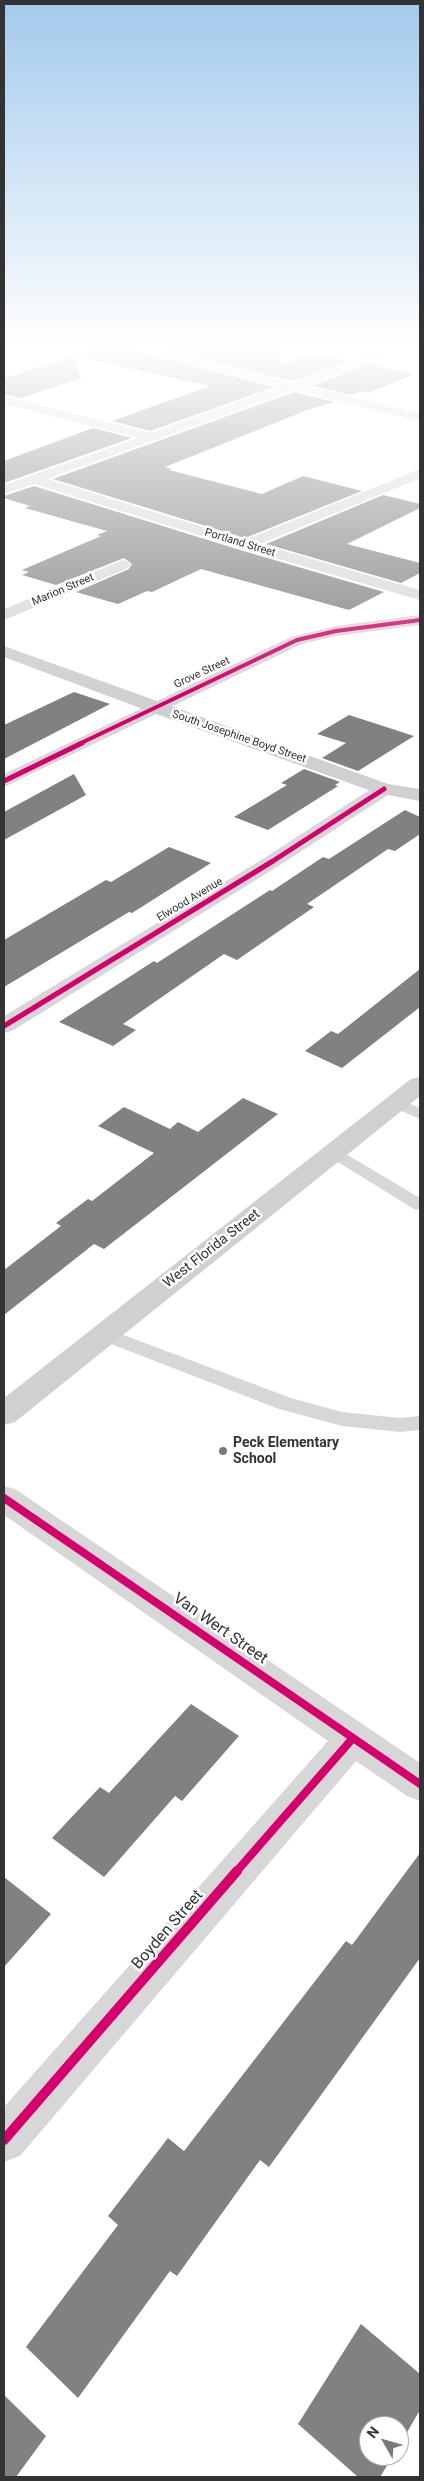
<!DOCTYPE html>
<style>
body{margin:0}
#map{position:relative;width:424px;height:2481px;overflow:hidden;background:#fff;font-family:Roboto,sans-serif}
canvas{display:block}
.frame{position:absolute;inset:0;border:5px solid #333;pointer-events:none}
.north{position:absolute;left:359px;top:2416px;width:50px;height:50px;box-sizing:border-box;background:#fff;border:1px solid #adadad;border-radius:50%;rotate:308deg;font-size:14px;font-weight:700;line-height:20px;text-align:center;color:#333}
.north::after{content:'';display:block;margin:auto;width:18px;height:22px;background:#7a7a7a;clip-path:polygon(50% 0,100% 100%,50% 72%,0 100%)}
</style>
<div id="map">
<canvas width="424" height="2481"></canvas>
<div class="frame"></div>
<div class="north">N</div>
</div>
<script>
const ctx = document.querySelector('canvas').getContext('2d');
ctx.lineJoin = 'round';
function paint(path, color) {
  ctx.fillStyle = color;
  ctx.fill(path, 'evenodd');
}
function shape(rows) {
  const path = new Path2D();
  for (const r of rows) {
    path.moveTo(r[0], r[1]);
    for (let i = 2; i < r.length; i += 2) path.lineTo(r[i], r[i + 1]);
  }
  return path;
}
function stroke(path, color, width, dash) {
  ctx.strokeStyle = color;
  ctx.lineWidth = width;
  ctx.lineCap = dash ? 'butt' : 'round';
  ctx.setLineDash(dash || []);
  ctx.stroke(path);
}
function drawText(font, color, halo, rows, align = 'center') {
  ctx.font = font + ' Roboto,sans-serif';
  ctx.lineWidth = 5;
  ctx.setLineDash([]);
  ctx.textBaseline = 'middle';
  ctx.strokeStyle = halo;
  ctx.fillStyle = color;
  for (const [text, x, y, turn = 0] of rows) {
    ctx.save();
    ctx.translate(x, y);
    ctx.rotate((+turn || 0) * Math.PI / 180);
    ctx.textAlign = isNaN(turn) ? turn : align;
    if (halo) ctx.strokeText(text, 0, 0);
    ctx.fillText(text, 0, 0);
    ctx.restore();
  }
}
paint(shape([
 [85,347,122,347,274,387,150,431,112,421,210,386,84,358],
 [153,347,278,347,281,365,310,354,349,361,292,381],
 [74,356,81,378,21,398,4,394,4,378],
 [368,364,415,374,368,393,361,391,351,395,312,386],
 [294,392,334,402,310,409,165,467,172,469,169,470,262,494,303,476,362,491,245,538,53,479],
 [93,428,132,438,4,483,4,461],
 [34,486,240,550,384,592,349,610,201,569,152,592,147,591,118,604,76,592,129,569,132,564,124,558,56,585,22,575,29,572,22,570,101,536,97,535,107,531,25,508,30,506,4,498,4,496],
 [383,495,420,504,420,508,347,544,420,563,420,573,401,583,266,544],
 [74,692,110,704,4,759,4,725],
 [349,715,414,736,358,771,322,758,346,743,317,734],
 [304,769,340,782,335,785,338,786,268,830,234,817,287,785,281,783],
 [74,774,86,795,4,840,4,812],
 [405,810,420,817,420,834,395,851,388,849,307,904,314,907,237,960,224,954,123,1024,136,1030,113,1046,59,1022,154,961,157,963,270,890,272,891,323,857,329,859],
 [169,847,211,863,132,913,129,912,4,987,4,940,106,880,111,882],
 [420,969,420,1007,342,1068,305,1051,331,1031,338,1034],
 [243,1098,278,1114,104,1249,94,1244,4,1315,4,1270,61,1226,56,1223,88,1199,92,1201,154,1153,98,1126,124,1107,170,1129,178,1122,198,1132],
 [191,1704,239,1736,182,1801,175,1796,104,1877,52,1838,100,1787,109,1793],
 [420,1853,420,1958,269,2167,260,2160,177,2276,170,2271,78,2398,26,2347,118,2225,108,2216,168,2138,184,2151,346,1941,352,1945],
 [4,1877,51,1914,4,1967],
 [361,2324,420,2374,420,2410,399,2446,399,2426,369,2426,369,2456,393,2456,380,2477,358,2477,298,2424],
 [4,2395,46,2436,16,2477,4,2477]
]), '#818181');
paint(shape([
 [396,1098,420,1108,420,1119,390,1106,388,1103,390,1100,396,1098],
 [334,1147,420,1198,420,1210,414,1209,328,1156,326,1152,328,1148,334,1147],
 [105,1328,291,1398,342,1412,400,1418,420,1416,420,1430,400,1432,342,1426,279,1409,98,1339,96,1334,98,1329,105,1328]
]), '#d7d7d7');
paint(shape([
 [124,347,144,347,292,383,392,347,408,347,306,386,420,413,420,421,294,390,47,479,245,540,420,469,420,478,260,544,420,590,420,600,241,548,34,484,4,494,4,485,138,438,4,404,4,396,150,433,280,387,124,347],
 [123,560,128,562,131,565,128,568,4,620,4,609,123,560],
 [420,615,420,625,336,636,302,644,4,787,4,774,291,637,336,626,420,615],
 [384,783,391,785,394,789,391,793,280,865,12,1031,4,1033,4,1016,266,857,377,785,384,783],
 [4,1486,15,1489,420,1763,420,1801,407,1796,356,1761,20,2156,4,2162,4,2107,328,1741,4,1515,4,1486]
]), '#d7d7d7');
paint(shape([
 [4,646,388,784,420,789,420,801,377,793,148,711,4,657,4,646],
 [420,1077,420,1096,15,1422,4,1425,4,1398,411,1079,420,1077]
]), '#d0d0d0');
stroke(shape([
 [79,744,297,640,336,631,420,620]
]), '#d6006c', 4);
stroke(shape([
 [4,781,82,743],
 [4,1026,273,861,384,789]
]), '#d6006c', 5);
stroke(shape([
 [4,1498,420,1784],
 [236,1872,353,1738]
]), '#d6006c', 8);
stroke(shape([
 [4,2140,237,1871]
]), '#d6006c', 10);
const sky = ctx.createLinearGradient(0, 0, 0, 695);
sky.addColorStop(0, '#a3caec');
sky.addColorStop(0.5, '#fff');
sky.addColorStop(1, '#ffffff00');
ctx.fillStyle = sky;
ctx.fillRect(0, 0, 424, 695);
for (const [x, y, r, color] of [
 [223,1451,5,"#7a7a7a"]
]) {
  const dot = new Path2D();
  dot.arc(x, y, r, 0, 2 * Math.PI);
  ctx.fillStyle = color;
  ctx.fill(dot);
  stroke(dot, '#fff', 2);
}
drawText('11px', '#333', '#fff', [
 ["Portland Street",240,543,17],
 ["Marion Street",63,590,-23],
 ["Grove Street",202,673,-25],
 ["South Josephine Boyd Street",239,737,19],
 ["Elwood Avenue",190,900,-31]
]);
drawText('14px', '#333', '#fff', [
 ["West Florida Street",212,1249,-38]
]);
drawText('bold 14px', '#333', '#fff', [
 ["Peck Elementary",233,1443],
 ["School",233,1459]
], 'left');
drawText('16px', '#333', '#fff', [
 ["Van Wert Street",220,1629,35],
 ["Boyden Street",168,1930,-49]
]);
</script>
